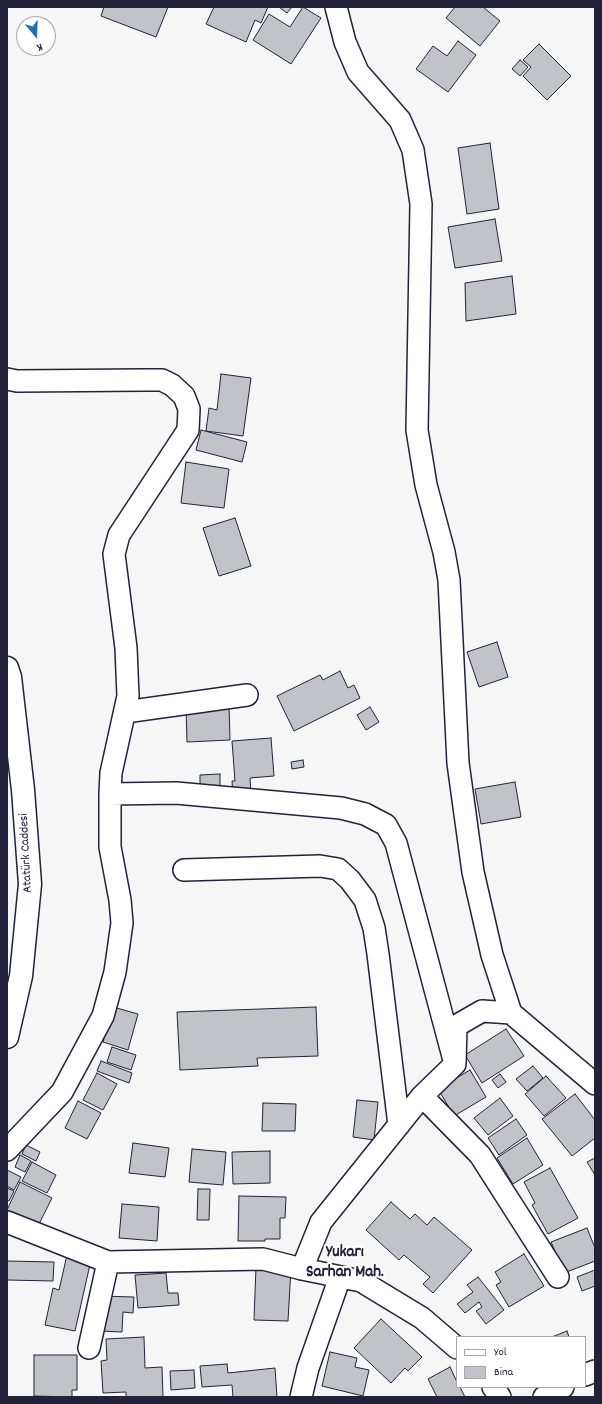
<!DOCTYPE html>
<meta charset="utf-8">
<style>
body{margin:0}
#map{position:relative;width:602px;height:1404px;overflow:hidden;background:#f6f6f7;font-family:Dekko,sans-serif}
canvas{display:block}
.frame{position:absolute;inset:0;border:8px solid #22223b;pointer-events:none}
.legend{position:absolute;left:456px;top:1336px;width:130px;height:52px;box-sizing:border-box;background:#fff;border:1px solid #a7a7b1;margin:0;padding:5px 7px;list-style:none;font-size:12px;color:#22223b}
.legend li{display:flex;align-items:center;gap:8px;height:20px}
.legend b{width:20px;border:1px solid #a7a7b1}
.north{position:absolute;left:16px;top:16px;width:40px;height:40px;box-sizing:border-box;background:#fff;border:1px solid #a7a7b1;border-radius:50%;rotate:161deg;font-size:11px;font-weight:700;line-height:16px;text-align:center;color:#22223b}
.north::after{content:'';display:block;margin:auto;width:14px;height:18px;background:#1f6fb2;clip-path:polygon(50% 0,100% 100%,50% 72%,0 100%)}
</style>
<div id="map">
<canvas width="602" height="1404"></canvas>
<div class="frame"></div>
<ul class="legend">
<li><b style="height:5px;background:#fff"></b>Yol</li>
<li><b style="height:11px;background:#c2c2c9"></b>Bina</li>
</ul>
<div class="north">K</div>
</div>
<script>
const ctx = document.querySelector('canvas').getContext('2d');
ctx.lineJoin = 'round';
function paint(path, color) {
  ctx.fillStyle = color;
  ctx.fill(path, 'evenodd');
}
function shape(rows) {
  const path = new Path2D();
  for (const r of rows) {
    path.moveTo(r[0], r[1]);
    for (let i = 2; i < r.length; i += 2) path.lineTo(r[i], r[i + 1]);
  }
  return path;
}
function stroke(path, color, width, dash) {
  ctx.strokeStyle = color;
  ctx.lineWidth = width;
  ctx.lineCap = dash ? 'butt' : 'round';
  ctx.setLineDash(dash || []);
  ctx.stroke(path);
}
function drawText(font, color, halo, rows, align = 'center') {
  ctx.font = font + ' Dekko,sans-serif';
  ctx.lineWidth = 4;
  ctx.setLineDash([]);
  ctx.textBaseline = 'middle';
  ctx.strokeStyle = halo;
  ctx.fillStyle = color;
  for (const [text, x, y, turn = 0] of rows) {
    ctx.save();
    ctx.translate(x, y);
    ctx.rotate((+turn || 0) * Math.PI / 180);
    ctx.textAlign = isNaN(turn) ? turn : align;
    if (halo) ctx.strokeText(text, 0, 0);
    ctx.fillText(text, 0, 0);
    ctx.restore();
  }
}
const building = shape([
 [104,7,168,7,156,37,101,16,104,7],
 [214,7,268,7,261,23,255,20,246,42,206,24,214,7],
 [279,7,292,7,287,13,279,7],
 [303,7,321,18,291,64,253,40,269,14,290,27,303,7],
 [455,7,483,7,500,21,480,46,446,18,455,7],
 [458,41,476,55,448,92,416,69,433,46,447,56,458,41],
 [539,44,571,76,547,100,523,76,531,67,523,60,539,44],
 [520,60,528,67,520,76,512,69,520,60],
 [490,143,499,209,467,214,458,148,490,143],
 [495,219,502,261,455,268,448,227,495,219],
 [512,276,516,314,466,321,465,283,512,276],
 [221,374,251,378,243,436,206,431,209,408,217,410,221,374],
 [201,430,247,442,242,462,196,450,201,430],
 [186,462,229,469,224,508,181,503,186,462],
 [235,518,251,566,219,576,203,528,235,518],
 [497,642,508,677,479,687,467,652,497,642],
 [340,671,348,688,354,685,360,698,294,731,277,696,320,675,323,680,340,671],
 [229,706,230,740,187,742,186,707,229,706],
 [370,707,379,722,366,730,357,715,370,707],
 [271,738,274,776,250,778,251,795,233,797,232,781,235,781,232,741,271,738],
 [303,760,304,767,292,769,291,762,303,760],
 [220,774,220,787,200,788,200,775,220,774],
 [515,782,521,817,481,824,475,789,515,782],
 [113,1007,138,1014,128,1050,103,1042,113,1007],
 [316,1007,318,1056,257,1058,258,1066,180,1070,177,1012,316,1007],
 [506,1029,524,1056,482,1083,465,1055,506,1029],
 [112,1047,136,1055,131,1070,107,1062,112,1047],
 [101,1061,132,1073,129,1083,97,1071,101,1061],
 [533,1066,543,1078,527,1091,516,1079,533,1066],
 [470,1070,486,1097,454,1116,438,1089,470,1070],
 [97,1073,117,1084,103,1110,83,1100,97,1073],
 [500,1074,506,1082,498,1088,492,1080,500,1074],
 [546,1076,566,1098,544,1116,525,1094,546,1076],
 [575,1094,595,1120,595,1138,572,1156,542,1119,575,1094],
 [500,1098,513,1116,488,1135,474,1118,500,1098],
 [357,1100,378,1102,374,1140,353,1137,357,1100],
 [78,1101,101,1113,87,1139,65,1128,78,1101],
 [263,1103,296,1104,295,1131,262,1131,263,1103],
 [516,1119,527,1135,499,1155,488,1138,516,1119],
 [527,1138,543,1165,513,1184,497,1158,527,1138],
 [133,1143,169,1148,165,1177,129,1173,133,1143],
 [26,1145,40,1152,36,1161,22,1154,26,1145],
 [192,1149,226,1152,223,1185,189,1182,192,1149],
 [270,1151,270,1183,233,1184,232,1152,270,1151],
 [20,1155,31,1161,25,1172,15,1167,20,1155],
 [595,1158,595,1175,587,1162,595,1158],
 [32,1162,56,1175,47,1193,22,1181,32,1162],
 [550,1168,578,1218,548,1234,532,1205,535,1203,524,1182,550,1168],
 [7,1170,21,1177,14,1190,7,1186,7,1170],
 [20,1182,52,1198,38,1226,7,1210,20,1182],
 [7,1188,14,1191,9,1201,7,1200,7,1188],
 [198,1189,210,1189,209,1220,197,1220,198,1189],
 [239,1196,286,1197,285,1218,280,1218,280,1239,265,1239,265,1241,238,1241,239,1196],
 [391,1202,410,1219,415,1214,427,1225,434,1217,472,1250,433,1293,423,1284,430,1277,404,1255,399,1260,366,1230,391,1202],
 [122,1204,159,1207,157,1241,119,1238,122,1204],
 [587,1228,595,1248,595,1261,564,1273,551,1242,587,1228],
 [524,1254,544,1286,509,1307,496,1285,501,1282,495,1272,524,1254],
 [67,1255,91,1260,75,1331,45,1325,53,1288,59,1290,67,1255],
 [7,1261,54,1262,53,1281,7,1280,7,1261],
 [256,1267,291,1268,288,1321,254,1320,256,1267],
 [595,1270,595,1286,582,1291,577,1277,595,1270],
 [166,1273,168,1293,178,1293,179,1305,138,1308,135,1275,166,1273],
 [478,1277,504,1310,486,1324,476,1311,482,1307,479,1302,465,1313,457,1304,473,1292,467,1285,478,1277],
 [101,1296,134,1297,133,1313,123,1312,122,1332,100,1331,101,1296],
 [381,1319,422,1357,408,1371,405,1368,391,1383,354,1348,381,1319],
 [567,1331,569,1337,552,1337,567,1331],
 [144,1337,145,1368,162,1367,163,1397,126,1397,126,1392,103,1393,101,1361,107,1360,106,1339,144,1337],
 [330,1352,357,1358,355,1367,369,1370,363,1396,322,1386,330,1352],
 [34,1355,77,1355,77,1390,72,1390,72,1397,34,1396,34,1355],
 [227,1364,228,1373,275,1368,277,1397,233,1397,232,1385,202,1387,200,1366,227,1364],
 [450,1367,457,1382,457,1387,460,1387,465,1397,437,1397,428,1379,450,1367],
 [194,1370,195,1388,171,1390,170,1371,194,1370]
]);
paint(building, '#c2c2c9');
stroke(building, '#22223b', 1);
const minor = shape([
 [336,7,345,42,358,72,400,120,413,150,421,204,417,430,426,485,444,552,449,580,458,763,473,872,492,955,511,1013,595,1084],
 [7,379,17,381,145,380,162,380,172,385,184,396,189,409,188,430,119,535,114,554,126,648,128,696,111,773,110,794,110,847,120,900,122,923,115,972,103,1016,62,1092,7,1150],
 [125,712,247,695],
 [110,794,176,793,341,808,365,814,386,825,396,843,455,1064],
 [184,870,320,866,338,869,350,880,365,900,374,928,378,954,399,1125],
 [422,1096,480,1155,558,1277],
 [7,1222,108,1262,263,1259,302,1269,361,1281,422,1318,457,1348],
 [302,1269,321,1222,422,1096,455,1064,456,1026,482,1011,511,1013],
 [89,1348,108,1262],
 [585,1375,595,1371],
 [493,1387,500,1397],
 [301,1397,308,1368,340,1277],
 [544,1397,563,1387]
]);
const major = shape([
 [7,668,10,677,23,790,30,884,21,976,7,1037]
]);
stroke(minor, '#22223b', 24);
stroke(major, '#22223b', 25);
stroke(minor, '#fff', 21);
stroke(major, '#fff', 22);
drawText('13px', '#22223b', '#fff', [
 ["Atatürk Caddesi",27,853,-93]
]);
drawText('bold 17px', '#22223b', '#fff', [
 ["Yukarı",345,1254],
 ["Sarhan Mah.",345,1274]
]);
</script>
